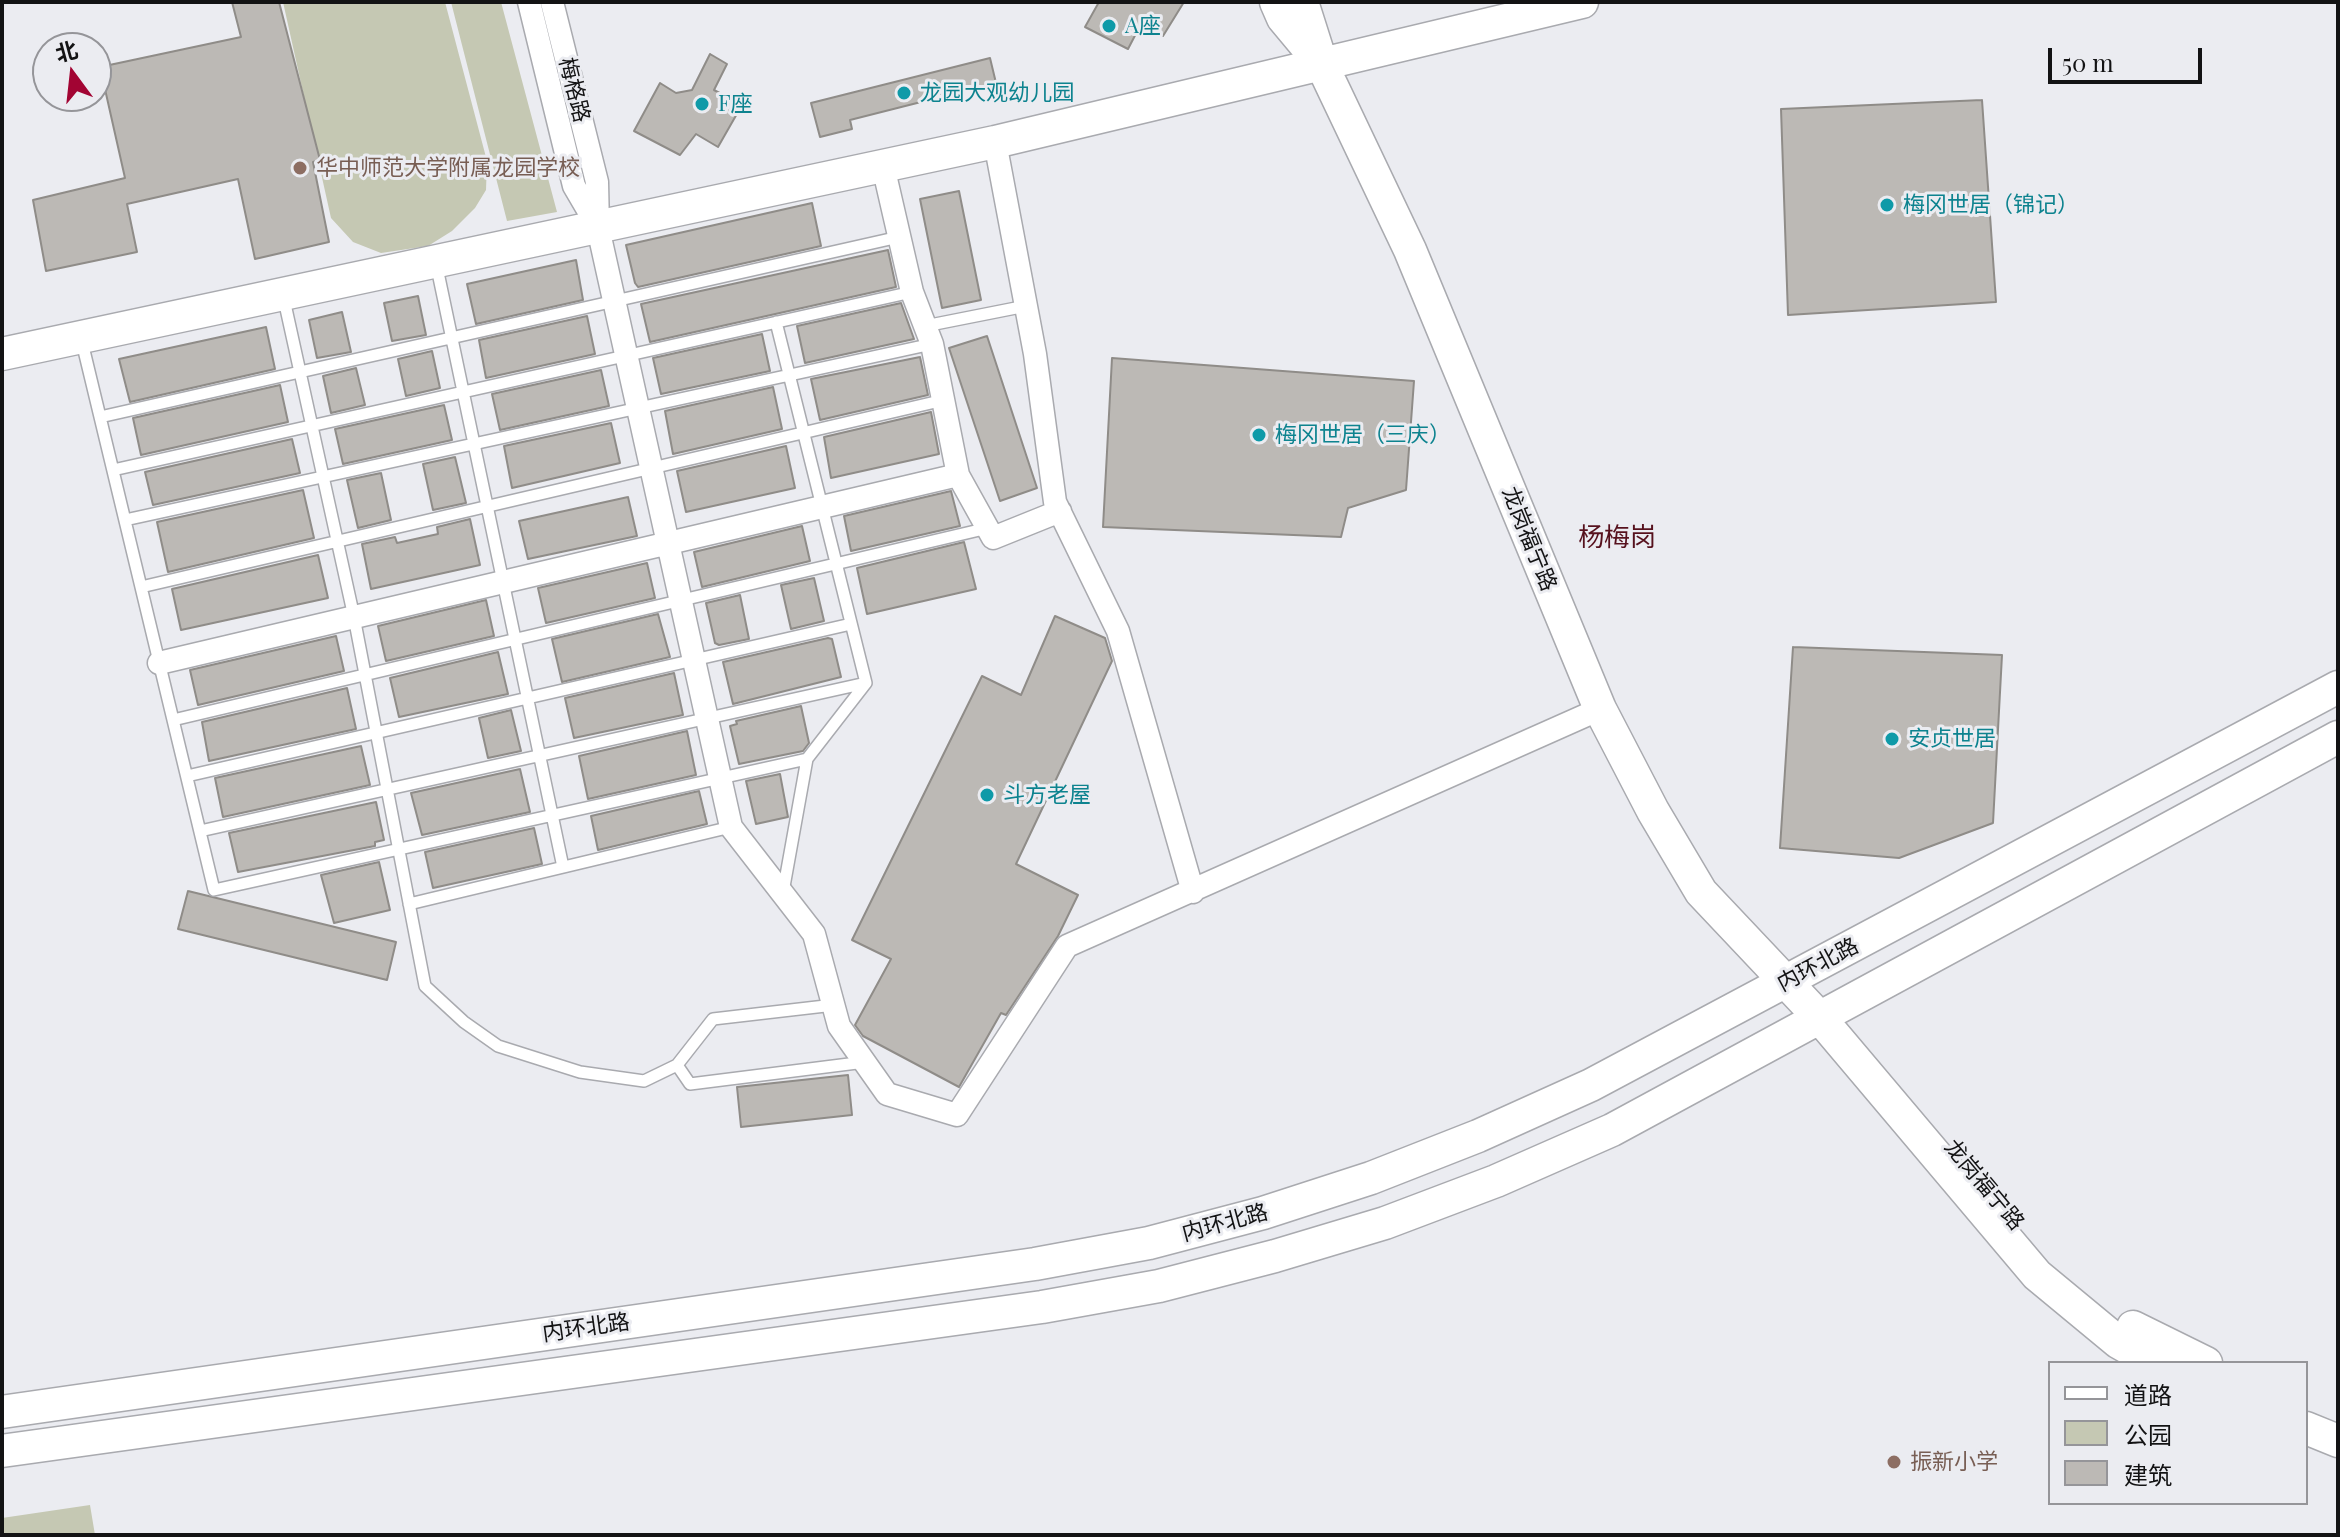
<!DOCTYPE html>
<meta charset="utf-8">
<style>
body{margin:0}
#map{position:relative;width:2340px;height:1537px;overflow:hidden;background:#ebecf1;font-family:"Playfair Display","Noto Sans SC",serif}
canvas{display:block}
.frame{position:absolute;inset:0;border:4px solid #131314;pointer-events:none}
.legend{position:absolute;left:2048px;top:1361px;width:260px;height:144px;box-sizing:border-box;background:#ebecf1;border:2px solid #959599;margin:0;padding:10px 14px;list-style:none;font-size:24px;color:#131314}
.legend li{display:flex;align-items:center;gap:16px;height:40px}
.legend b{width:40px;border:2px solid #959599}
.north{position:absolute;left:32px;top:32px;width:80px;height:80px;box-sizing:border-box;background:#ebecf1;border:2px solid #959599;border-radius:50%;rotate:345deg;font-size:22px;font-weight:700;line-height:32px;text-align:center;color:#131314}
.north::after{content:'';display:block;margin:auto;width:28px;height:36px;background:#a20433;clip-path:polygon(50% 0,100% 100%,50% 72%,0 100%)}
.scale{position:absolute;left:2048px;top:48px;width:154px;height:36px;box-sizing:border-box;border:4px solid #131314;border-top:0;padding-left:10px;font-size:24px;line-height:28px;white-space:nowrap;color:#131314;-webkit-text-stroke:6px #ebecf1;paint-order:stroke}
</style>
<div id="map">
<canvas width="2340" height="1537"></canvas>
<div class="frame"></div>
<ul class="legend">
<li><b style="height:10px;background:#fff"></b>道路</li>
<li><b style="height:22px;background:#c5c8b3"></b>公园</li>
<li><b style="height:22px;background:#bcb9b5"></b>建筑</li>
</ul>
<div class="north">北</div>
<div class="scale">50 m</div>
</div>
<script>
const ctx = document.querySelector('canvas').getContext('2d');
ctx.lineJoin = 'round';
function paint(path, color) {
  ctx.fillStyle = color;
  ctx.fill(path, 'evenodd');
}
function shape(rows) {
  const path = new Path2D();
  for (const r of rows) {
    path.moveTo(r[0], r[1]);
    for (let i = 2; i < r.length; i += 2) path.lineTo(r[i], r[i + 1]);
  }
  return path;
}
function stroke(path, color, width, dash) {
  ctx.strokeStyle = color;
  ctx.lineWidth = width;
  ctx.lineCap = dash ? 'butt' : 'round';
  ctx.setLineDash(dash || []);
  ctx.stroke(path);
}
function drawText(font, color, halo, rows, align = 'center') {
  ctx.font = font + ' "Playfair Display","Noto Sans SC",serif';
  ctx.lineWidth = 6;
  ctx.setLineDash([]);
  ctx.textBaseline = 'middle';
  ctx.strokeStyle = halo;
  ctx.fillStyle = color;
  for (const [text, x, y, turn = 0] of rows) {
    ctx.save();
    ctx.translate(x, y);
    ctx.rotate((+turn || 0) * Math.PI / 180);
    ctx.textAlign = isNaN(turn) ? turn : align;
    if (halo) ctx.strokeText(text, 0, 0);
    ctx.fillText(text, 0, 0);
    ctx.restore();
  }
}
paint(shape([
 [283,2,445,2,487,161,486,190,475,208,452,231,428,246,381,253,353,242,331,218],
 [451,2,501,2,557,212,507,221],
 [90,1505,95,1535,2,1535,2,1518]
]), '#c5c8b3');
const building = shape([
 [232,2,279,2,320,160,313,162,329,242,255,259,238,179,127,204,137,252,46,271,33,200,125,178,100,67,241,37,232,2],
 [1099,2,1184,2,1163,36,1141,24,1128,49,1085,27,1099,2],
 [710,54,727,64,714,90,742,105,718,147,696,134,680,155,634,131,660,83,676,93,692,90,710,54],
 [990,58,996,83,850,120,852,129,820,137,811,103,990,58],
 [1982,100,1996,302,1788,315,1781,109,1982,100],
 [959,191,981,300,942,308,920,199,959,191],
 [812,203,821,246,638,287,635,283,626,245,812,203],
 [888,250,896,287,650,342,641,304,888,250],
 [576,260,583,300,476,324,467,284,576,260],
 [418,296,426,335,392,341,384,303,418,296],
 [901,303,914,339,805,363,797,326,901,303],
 [342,312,351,352,317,358,309,320,342,312],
 [587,316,595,354,486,378,479,340,587,316],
 [266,327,275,369,130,402,119,359,266,327],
 [762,334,770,371,661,394,653,358,762,334],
 [987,336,1037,488,1000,501,949,348,987,336],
 [432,351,440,388,406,396,398,359,432,351],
 [920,357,928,395,820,420,811,379,920,357],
 [1112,358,1414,381,1406,490,1348,508,1341,537,1103,527,1112,358],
 [356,368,365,405,331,413,323,376,356,368],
 [601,370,609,406,500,430,492,394,601,370],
 [280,385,288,422,141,455,133,418,280,385],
 [773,387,782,429,673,454,665,411,773,387],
 [444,405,452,440,343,464,335,429,444,405],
 [931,412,939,454,831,478,824,437,931,412],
 [611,423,620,463,512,488,504,446,611,423],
 [292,439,300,473,153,505,145,472,292,439],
 [786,446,795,488,686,512,677,471,786,446],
 [455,457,466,503,433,510,423,464,455,457],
 [381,473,391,520,358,528,347,480,381,473],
 [303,490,314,538,168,572,157,522,303,490],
 [951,491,960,526,851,551,844,516,951,491],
 [628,497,637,536,528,559,519,521,628,497],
 [470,519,480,565,371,589,362,544,395,537,397,543,438,534,437,527,470,519],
 [802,526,810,561,702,587,694,552,802,526],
 [964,542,976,589,867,614,857,568,964,542],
 [318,555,328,598,181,630,172,589,318,555],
 [647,563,655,598,546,623,538,588,647,563],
 [814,578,824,621,791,629,781,585,814,578],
 [740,595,749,639,719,645,715,643,706,603,740,595],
 [486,600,494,636,386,661,378,626,486,600],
 [658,614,670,657,562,682,552,639,658,614],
 [1055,616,1105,638,1112,661,1016,864,1078,895,1058,936,1006,1015,1001,1013,959,1087,863,1036,855,1025,891,959,852,940,982,676,1021,695,1055,616],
 [336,636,344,671,198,705,190,670,336,636],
 [828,638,832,639,841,677,733,704,723,662,828,638],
 [1793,647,2002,655,1993,823,1899,858,1780,848,1793,647],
 [498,652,508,694,399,717,390,678,498,652],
 [674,673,683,715,574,738,565,698,674,673],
 [347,688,356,729,209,761,202,722,347,688],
 [801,706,809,743,803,751,739,764,730,726,737,724,736,721,801,706],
 [511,710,521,751,488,758,479,718,511,710],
 [687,731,696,775,588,799,579,756,687,731],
 [361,746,370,785,223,817,215,778,361,746],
 [520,769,530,812,422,835,411,793,520,769],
 [780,774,788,817,756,824,746,781,780,774],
 [699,791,707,824,598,850,591,816,699,791],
 [376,802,384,840,375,842,375,846,238,872,229,833,376,802],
 [534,828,542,864,433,888,425,852,534,828],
 [379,862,390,910,334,923,321,875,379,862],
 [188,891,396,942,387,980,178,929,188,891],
 [848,1075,852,1115,741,1127,737,1087,848,1075]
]);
paint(building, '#bcb9b5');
stroke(building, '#8f8c88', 2);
const lane = shape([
 [436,263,563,867],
 [283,295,354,617,425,986,464,1022,498,1046,580,1072,644,1081,677,1065,713,1019,834,1005],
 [776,322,866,683],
 [925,326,1026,306],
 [81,338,214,890,807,759],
 [100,417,899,237],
 [113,470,912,292],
 [125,520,932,344],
 [141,587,944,400],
 [173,720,988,528],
 [187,776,851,624],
 [200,831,866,683],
 [783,892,807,759,866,683],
 [409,904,731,827],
 [677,1065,690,1084,865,1062]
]);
const street = shape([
 [529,2,574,186,598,227],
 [552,2,597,182,598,228,731,827,814,934,839,1026,887,1094,957,1115,1067,946,1600,709],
 [995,142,1035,354,1055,502,1118,631,1193,892],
 [883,166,912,292,932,344,958,475,993,538,1060,511],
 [159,663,958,475]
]);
const secondary = shape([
 [1276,2,1283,18,1313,54],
 [1302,2,1322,65,1410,250,1600,709,1653,811,1701,892,1820,1018,2037,1275,2118,1342,2155,1363],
 [2,354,995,142,1582,2],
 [2133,1327,2206,1363],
 [2,1412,1035,1264,1149,1243,1263,1213,1371,1178,1478,1136,1591,1085,2338,687],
 [2306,1428,2338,1441],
 [2,1451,1042,1307,1159,1286,1275,1256,1385,1223,1496,1181,1612,1130,2338,737]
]);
stroke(lane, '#a9aaaf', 14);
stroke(street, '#a9aaaf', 25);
stroke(secondary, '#a9aaaf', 35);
stroke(lane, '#fff', 11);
stroke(street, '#fff', 22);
stroke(secondary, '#fff', 32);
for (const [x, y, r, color] of [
 [1109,26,8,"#0f9aa8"],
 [904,93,8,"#0f9aa8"],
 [702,104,8,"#0f9aa8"],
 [300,168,8,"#8d6e63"],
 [1887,205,8,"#0f9aa8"],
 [1259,435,8,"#0f9aa8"],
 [1892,739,8,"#0f9aa8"],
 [987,795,8,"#0f9aa8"],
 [1894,1462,8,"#8d6e63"]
]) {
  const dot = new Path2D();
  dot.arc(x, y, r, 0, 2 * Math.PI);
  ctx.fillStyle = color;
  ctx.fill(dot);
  stroke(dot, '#ebecf1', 3);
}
drawText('22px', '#0d838f', '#ebecf1', [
 ["A座",1125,26],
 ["龙园大观幼儿园",920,93],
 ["F座",718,104],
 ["梅冈世居（锦记）",1903,205],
 ["梅冈世居（三庆）",1275,435],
 ["安贞世居",1908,739],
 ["斗方老屋",1003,795]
], 'left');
drawText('22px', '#131314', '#ebecf1', [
 ["梅格路",574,90,76],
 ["龙岗福宁路",1529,539,68],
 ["内环北路",1818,965,-28],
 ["龙岗福宁路",1984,1185,50],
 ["内环北路",1225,1223,-15],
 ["内环北路",586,1328,-8]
]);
drawText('22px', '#785e54', '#ebecf1', [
 ["华中师范大学附属龙园学校",316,168],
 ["振新小学",1910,1462]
], 'left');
drawText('26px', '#56111d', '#ebecf1', [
 ["杨梅岗",1617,538]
]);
</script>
